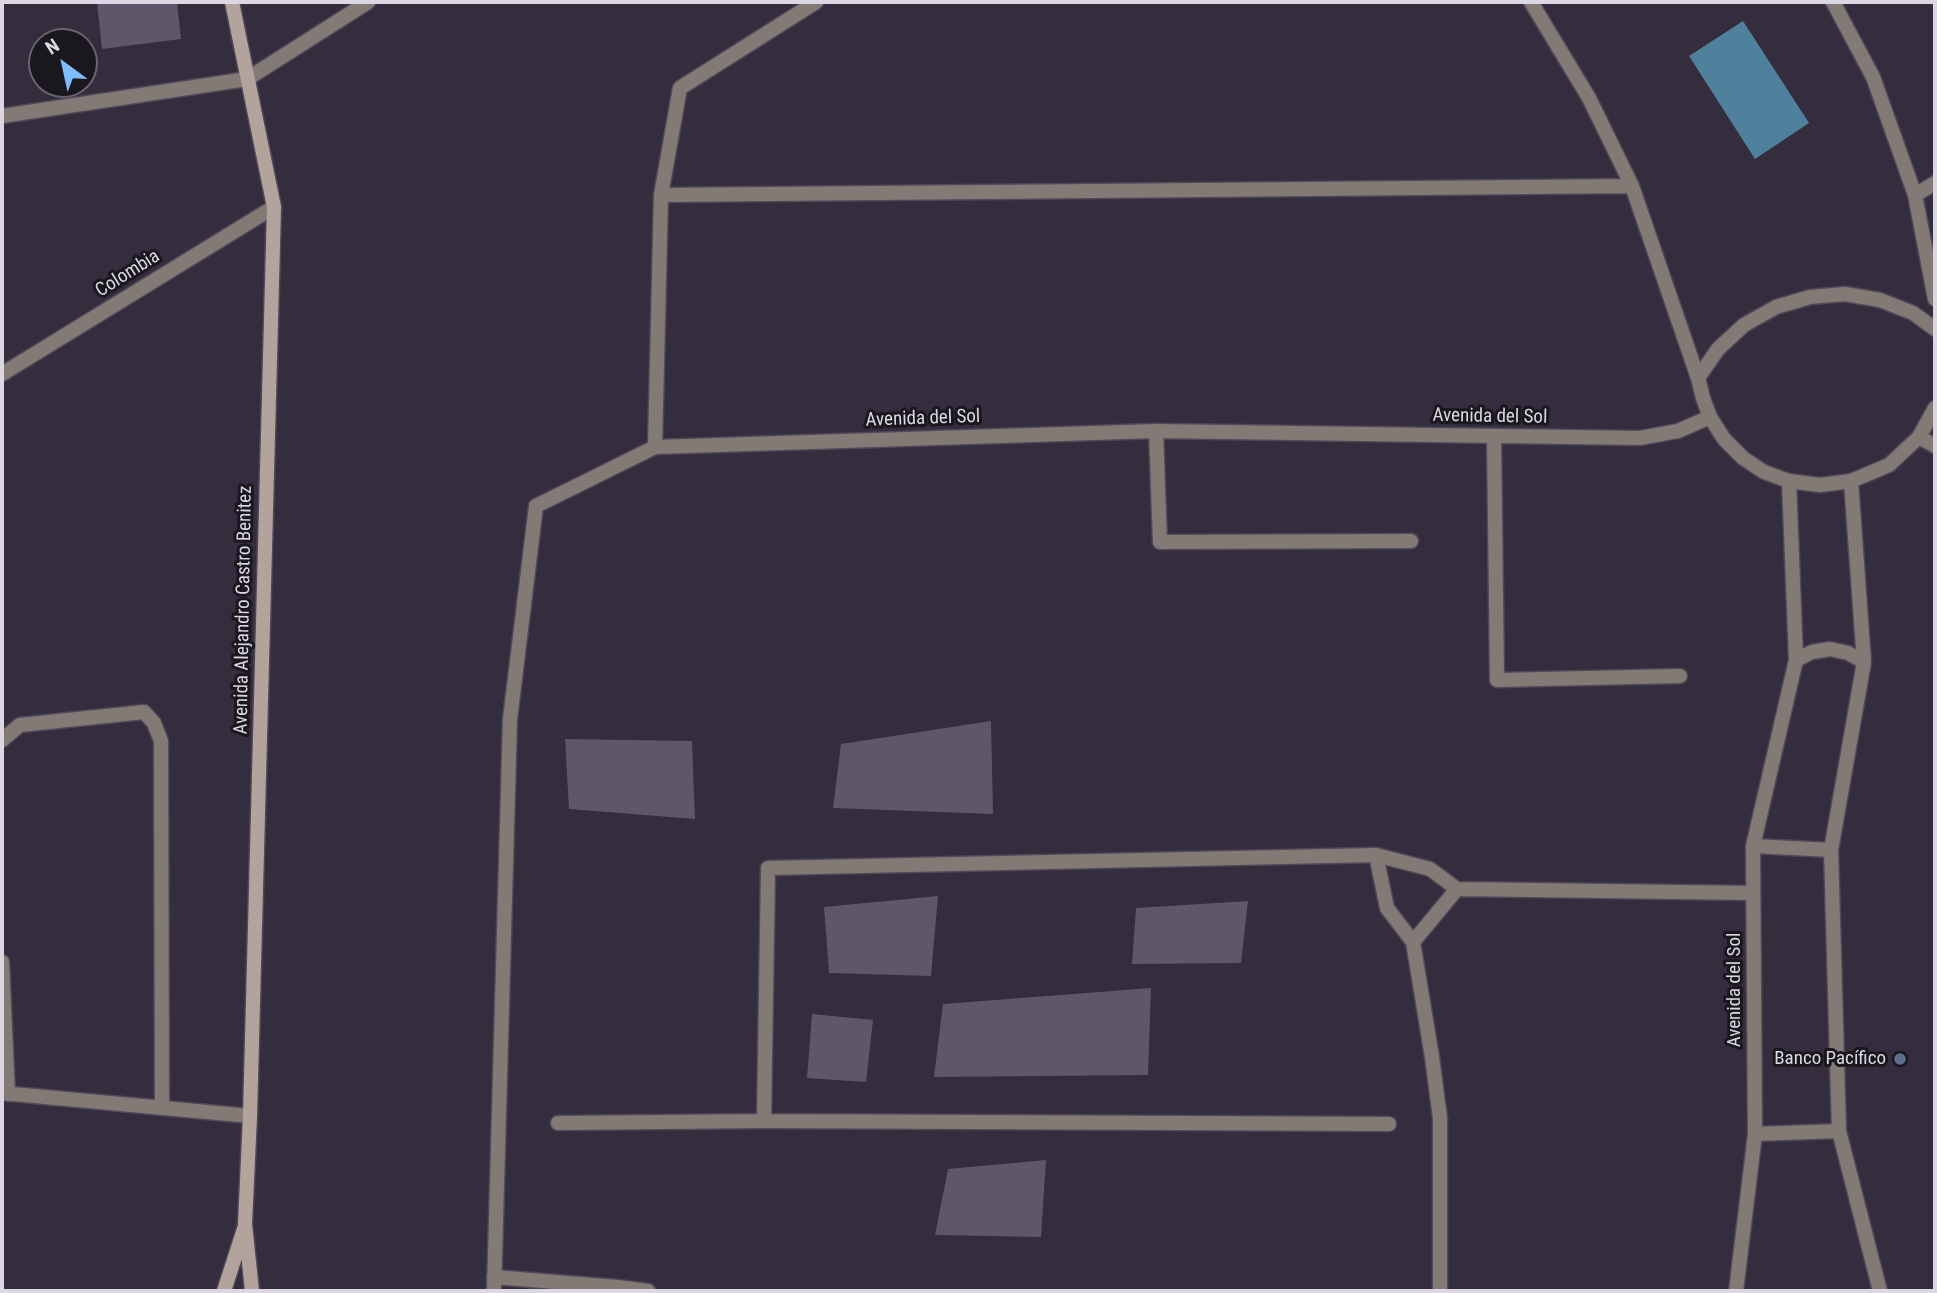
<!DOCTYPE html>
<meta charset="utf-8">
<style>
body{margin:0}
#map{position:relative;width:1937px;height:1293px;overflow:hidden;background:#342d3d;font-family:"Roboto Condensed",sans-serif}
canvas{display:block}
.frame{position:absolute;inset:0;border:4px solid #dcd8e3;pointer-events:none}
.north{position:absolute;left:28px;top:28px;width:70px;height:70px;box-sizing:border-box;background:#1a171e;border:2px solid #68646d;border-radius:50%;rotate:327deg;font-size:19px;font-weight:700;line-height:28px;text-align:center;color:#dcd8e3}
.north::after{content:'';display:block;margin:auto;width:24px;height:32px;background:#7fbdfa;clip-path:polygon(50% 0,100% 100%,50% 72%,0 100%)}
</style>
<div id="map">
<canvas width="1937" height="1293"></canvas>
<div class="frame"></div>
<div class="north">N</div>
</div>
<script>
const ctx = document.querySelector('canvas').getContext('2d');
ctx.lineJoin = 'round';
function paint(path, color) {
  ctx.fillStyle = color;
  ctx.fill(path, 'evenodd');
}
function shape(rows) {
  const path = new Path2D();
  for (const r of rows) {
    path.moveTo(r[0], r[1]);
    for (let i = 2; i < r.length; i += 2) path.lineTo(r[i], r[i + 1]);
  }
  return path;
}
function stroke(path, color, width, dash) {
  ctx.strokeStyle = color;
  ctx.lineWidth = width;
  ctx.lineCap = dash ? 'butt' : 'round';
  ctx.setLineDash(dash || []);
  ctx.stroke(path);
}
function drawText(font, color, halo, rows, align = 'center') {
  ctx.font = font + ' "Roboto Condensed",sans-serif';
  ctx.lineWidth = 6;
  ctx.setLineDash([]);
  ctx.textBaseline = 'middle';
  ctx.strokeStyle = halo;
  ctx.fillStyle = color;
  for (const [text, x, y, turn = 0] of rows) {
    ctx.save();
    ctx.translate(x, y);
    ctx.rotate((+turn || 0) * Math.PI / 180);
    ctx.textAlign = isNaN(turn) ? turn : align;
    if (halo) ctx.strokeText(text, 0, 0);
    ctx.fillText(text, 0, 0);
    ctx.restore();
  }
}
paint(shape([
 [1743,21,1809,123,1755,159,1689,56]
]), '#4f809c');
paint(shape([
 [97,2,177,2,181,39,102,49],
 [991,721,993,814,833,808,841,744],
 [565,739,692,741,695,819,569,809],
 [938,896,931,976,829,973,824,907],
 [1248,901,1241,963,1132,964,1136,908],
 [1151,988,1148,1075,934,1077,943,1004],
 [812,1014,873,1020,866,1082,807,1078],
 [1046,1160,1041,1237,935,1235,948,1169]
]), '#5e5769');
const lane = shape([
 [1156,431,1160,542,1411,541],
 [1494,436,1497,680,1680,676],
 [2,740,20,725,144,712,154,723,161,741,162,1108],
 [2,962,8,1094],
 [2,1093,250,1116],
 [494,1277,617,1287,648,1291],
 [494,1291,510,719,536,506,655,447]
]);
const street = shape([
 [816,2,680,88,661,195,655,447,1156,431,1640,438,1678,431,1710,417],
 [1531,2,1589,98,1632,186,1698,378,1703,398,1710,417,1724,439,1743,458,1764,472,1789,481,1820,485,1851,481,1889,465,1919,437,1935,408],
 [1833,2,1873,77,1915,195,1935,299],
 [2,116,247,79,368,2],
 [661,195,1632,186],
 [1915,195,1935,183],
 [2,374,274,207],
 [1698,378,1718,349,1744,325,1776,307,1810,297,1845,294,1880,300,1913,313,1935,329],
 [1919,437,1935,446],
 [1851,481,1864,662,1831,850,1839,1131,1880,1291],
 [1796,660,1812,652,1830,649,1848,653,1864,662],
 [1753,846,1831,850],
 [1376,855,1387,908,1413,942],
 [764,1121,768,868,1376,855,1430,869,1457,889,1753,893],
 [558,1123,764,1121,1389,1124],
 [1755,1134,1839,1131],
 [1440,1291,1440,1118,1432,1057,1413,942,1457,889],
 [1736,1291,1755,1134,1753,846,1796,660,1789,481]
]);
const secondary = shape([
 [232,2,274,207,250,1116,245,1224,252,1291],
 [224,1291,244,1229]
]);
stroke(lane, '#4f4858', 17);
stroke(street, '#4f4858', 17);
stroke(secondary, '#4f4858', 17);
stroke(lane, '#837a76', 14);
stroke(street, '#837a76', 14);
stroke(secondary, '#b2a39d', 14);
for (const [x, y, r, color] of [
 [1900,1059,7,"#5c6f8a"]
]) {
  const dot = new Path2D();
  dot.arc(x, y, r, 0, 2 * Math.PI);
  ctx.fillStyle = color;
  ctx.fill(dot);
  stroke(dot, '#1a171e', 2.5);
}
drawText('19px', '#dcd8e3', '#1a171e', [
 ["Colombia",128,274,-32],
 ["Avenida del Sol",1490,417,1],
 ["Avenida del Sol",923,419,-2],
 ["Avenida Alejandro Castro Benitez",244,610,-89],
 ["Avenida del Sol",1735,990,-90]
]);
drawText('19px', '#dcd8e3', '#1a171e', [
 ["Banco Pacífico",1886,1059]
], 'right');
</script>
